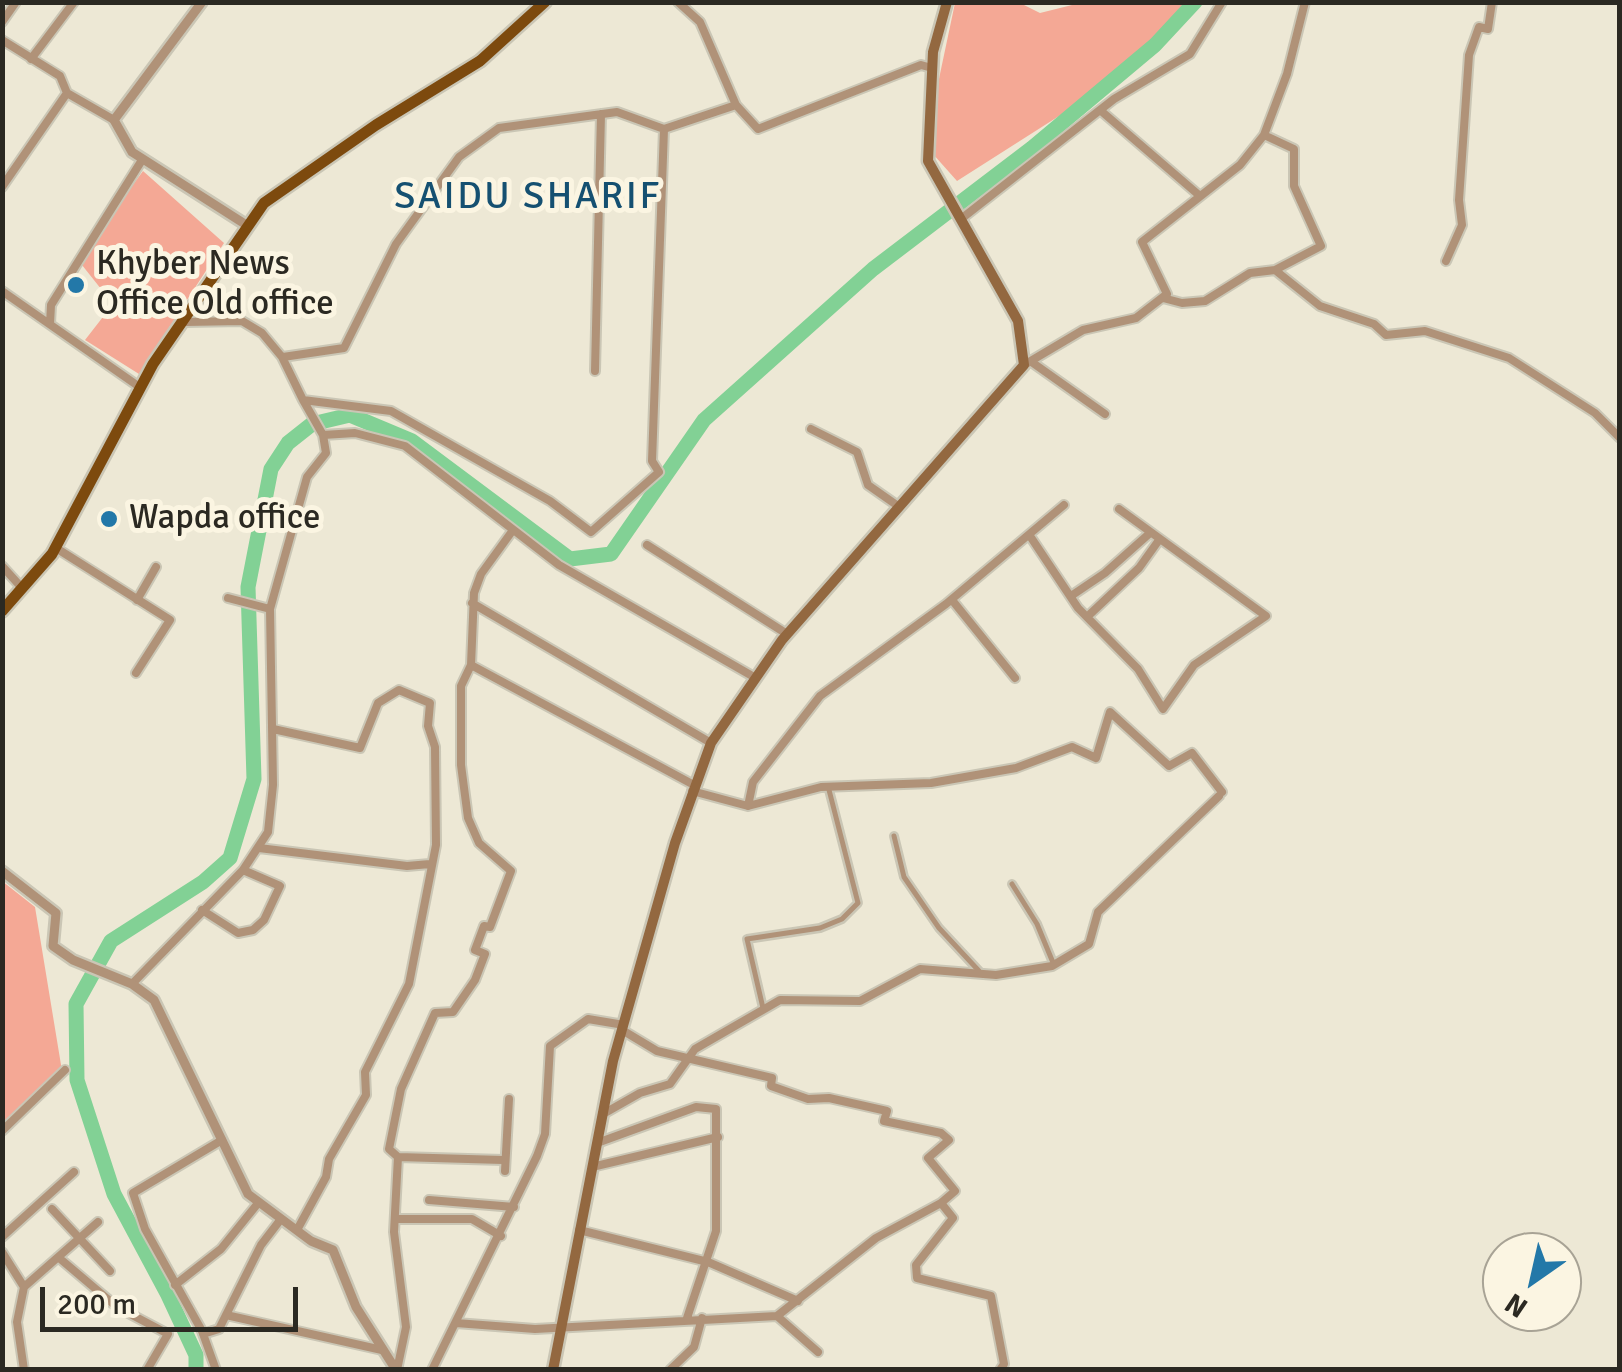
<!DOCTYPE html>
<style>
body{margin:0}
#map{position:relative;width:1622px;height:1372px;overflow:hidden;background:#ede8d5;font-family:Signika,sans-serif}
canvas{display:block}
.frame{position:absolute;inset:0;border:5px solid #2b2922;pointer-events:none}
.north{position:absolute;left:1482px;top:1232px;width:100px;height:100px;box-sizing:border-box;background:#fbf5e2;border:2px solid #a8a395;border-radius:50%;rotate:214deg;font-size:28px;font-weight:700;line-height:40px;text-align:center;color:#2b2922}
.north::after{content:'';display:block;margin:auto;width:35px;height:45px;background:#2378a8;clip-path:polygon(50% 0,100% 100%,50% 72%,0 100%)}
.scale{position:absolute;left:40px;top:1287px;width:258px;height:45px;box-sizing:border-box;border:5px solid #2b2922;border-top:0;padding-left:12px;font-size:30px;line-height:35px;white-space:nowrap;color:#2b2922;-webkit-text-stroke:8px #fbf5e2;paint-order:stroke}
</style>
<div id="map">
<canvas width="1622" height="1372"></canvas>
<div class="frame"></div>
<div class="north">N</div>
<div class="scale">200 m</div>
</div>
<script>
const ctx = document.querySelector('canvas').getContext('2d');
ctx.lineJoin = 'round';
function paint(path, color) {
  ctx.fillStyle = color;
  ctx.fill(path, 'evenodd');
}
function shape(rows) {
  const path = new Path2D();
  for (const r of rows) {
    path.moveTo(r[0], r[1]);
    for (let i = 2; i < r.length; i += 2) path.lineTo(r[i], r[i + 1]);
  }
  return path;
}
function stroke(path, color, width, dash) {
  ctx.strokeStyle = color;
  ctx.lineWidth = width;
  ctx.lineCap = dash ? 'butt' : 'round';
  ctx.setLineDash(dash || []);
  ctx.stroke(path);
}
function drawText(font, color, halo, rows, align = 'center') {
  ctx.font = font + ' Signika,sans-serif';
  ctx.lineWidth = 10;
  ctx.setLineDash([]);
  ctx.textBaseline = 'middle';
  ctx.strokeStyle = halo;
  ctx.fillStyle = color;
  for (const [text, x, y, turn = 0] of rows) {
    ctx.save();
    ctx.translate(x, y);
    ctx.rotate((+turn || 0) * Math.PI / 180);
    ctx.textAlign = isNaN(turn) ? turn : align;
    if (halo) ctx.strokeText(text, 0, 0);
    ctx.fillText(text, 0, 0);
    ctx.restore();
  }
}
paint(shape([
 [955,3,1020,3,1040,13,1080,3,1184,3,1125,74,957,181,925,145],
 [143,171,224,243,139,374,85,340,113,304,78,260],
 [2,881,35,907,63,1077,2,1130]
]), '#f4a895');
stroke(shape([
 [196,1370,196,1355,168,1295,114,1194,77,1080,76,1004,111,941,203,882,230,858,254,779,248,587,271,469,288,443,312,424,350,415,412,441,570,559,611,554,704,420,873,269,1032,148,1155,45,1195,2]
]), '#82d195', 15);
const pedestrian = shape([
 [894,836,904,877,939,928,979,971],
 [1012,884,1037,924,1054,965],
 [763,1008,747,939,820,928,842,919,858,903,828,786]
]);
const minor = shape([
 [678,2,700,22,736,105,758,129,921,65,932,68],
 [2,22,16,2],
 [2,40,60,76,67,93,114,120],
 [31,59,74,2],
 [1100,110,1200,196],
 [2,187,67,93],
 [961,219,1114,99,1190,54,1222,2],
 [1446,261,1462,225,1459,200,1469,55,1479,27,1488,29,1492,2],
 [1275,270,1320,306,1374,324,1386,335,1425,331,1509,358,1595,413,1620,438],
 [2,291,141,388],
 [1163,298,1182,303,1205,301,1250,273,1275,270,1321,246,1294,186,1294,149,1264,135],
 [185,322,242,321,262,333,282,357,303,400,391,411,550,501,591,532,659,472,652,461,664,129],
 [50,324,51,305,142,160],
 [283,357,344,348,396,244,459,157,499,128,617,112,664,129,736,105],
 [1033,363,1105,414],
 [1024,365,1083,330,1136,318,1167,294,1142,242,1240,165,1264,135,1287,74,1305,2],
 [595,371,601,114],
 [303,400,323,435],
 [811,429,857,452,868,485,898,506],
 [1030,536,1078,608,1138,669,1163,709,1194,665,1266,616,1119,509],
 [647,545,787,634],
 [56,548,170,620,136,673],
 [2,566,22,588],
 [1071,596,1105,573,1150,533],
 [228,598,270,609],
 [137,600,156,567],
 [952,600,1015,678],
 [472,603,711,743],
 [1087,617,1139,568,1159,540],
 [471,665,694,785],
 [273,729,360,748,378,703,399,690,430,703,428,726,435,747,436,845,409,984,365,1072,366,1095,329,1159,326,1177,297,1230],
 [692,791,748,806,821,787,931,783,1016,768,1072,747,1096,758,1110,712,1169,766,1192,753,1222,792],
 [748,806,753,782,820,696,946,604,1064,505],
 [259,848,407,866,430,864],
 [202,910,238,933,253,930,264,920,280,886,243,870],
 [132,984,243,870,268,832,273,785,270,609,307,477,326,453,323,435,355,433,405,446,559,565,754,677],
 [603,1114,640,1093,670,1084,695,1049,780,1000,860,1001,920,969,996,975,1052,966,1089,944,1098,912,1219,796],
 [2,1131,65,1070],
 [597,1143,696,1107,716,1109,716,1231,687,1318],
 [398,1157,503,1160],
 [592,1167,718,1137],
 [505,1171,509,1099],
 [429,1200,514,1207],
 [941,1203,953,1218,916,1265,917,1278,991,1296,1004,1364,1000,1370],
 [52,1209,110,1271],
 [396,1219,472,1219,501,1236],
 [579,1230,708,1262,798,1301],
 [2,1237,74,1172],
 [2,1252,24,1287,17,1322,24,1370],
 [58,1257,117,1307,168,1334,147,1370],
 [175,1285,221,1249,259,1202],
 [24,1287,98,1222],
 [226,1315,382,1350],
 [777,1316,818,1352],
 [456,1323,535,1329,777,1316,876,1238,941,1203,955,1191,928,1158,949,1140,941,1133,884,1121,887,1111,829,1098,808,1099,771,1086,772,1078,657,1051,622,1030],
 [203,1334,219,1329,261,1245,281,1219],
 [216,1370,202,1331,145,1229,133,1193,222,1140],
 [397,1370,406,1327,394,1232,398,1157,389,1149,401,1089,435,1013,453,1012,475,980,485,954,475,950,484,926,490,927,511,871,479,843,468,818,461,765,461,686,471,665,474,593,481,574,513,530],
 [432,1370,537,1156,545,1134,550,1046,588,1019,624,1025],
 [670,1370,694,1347,702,1318]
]);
const tertiary = shape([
 [202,2,114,120,132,152,248,226],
 [2,871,56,913,53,946,73,960,132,984,154,1000,248,1194,311,1241,333,1250,356,1307,396,1370]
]);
const secondary = shape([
 [553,1370,613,1061,675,843,711,743,782,640,1024,365,1018,321,928,161,933,52,947,2]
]);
const primary = shape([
 [2,611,52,554,153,364,264,203,376,125,480,61,545,2]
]);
stroke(pedestrian, '#cac6b5', 10);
stroke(minor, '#cac6b5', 12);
stroke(tertiary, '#cac6b5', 14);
stroke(secondary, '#cac6b5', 15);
stroke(primary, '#cac6b5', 16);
stroke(pedestrian, '#b09278', 5);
stroke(minor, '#b09278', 8);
stroke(tertiary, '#b09278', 9);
stroke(secondary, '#936840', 10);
stroke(primary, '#7d4a0e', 11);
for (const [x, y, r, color] of [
 [76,285,10,"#2378a8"],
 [109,519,10,"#2378a8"]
]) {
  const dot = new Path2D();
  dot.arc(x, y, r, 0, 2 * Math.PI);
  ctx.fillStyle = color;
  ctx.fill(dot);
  stroke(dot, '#fbf5e2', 4);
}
drawText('35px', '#2b2922', '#fbf5e2', [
 ["Khyber News",96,265],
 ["Office Old office",96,305],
 ["Wapda office",129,519]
], 'left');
ctx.letterSpacing = '2.5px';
drawText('38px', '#155071', '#fbf5e2', [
 ["SAIDU SHARIF",528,198]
]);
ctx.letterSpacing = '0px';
</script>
